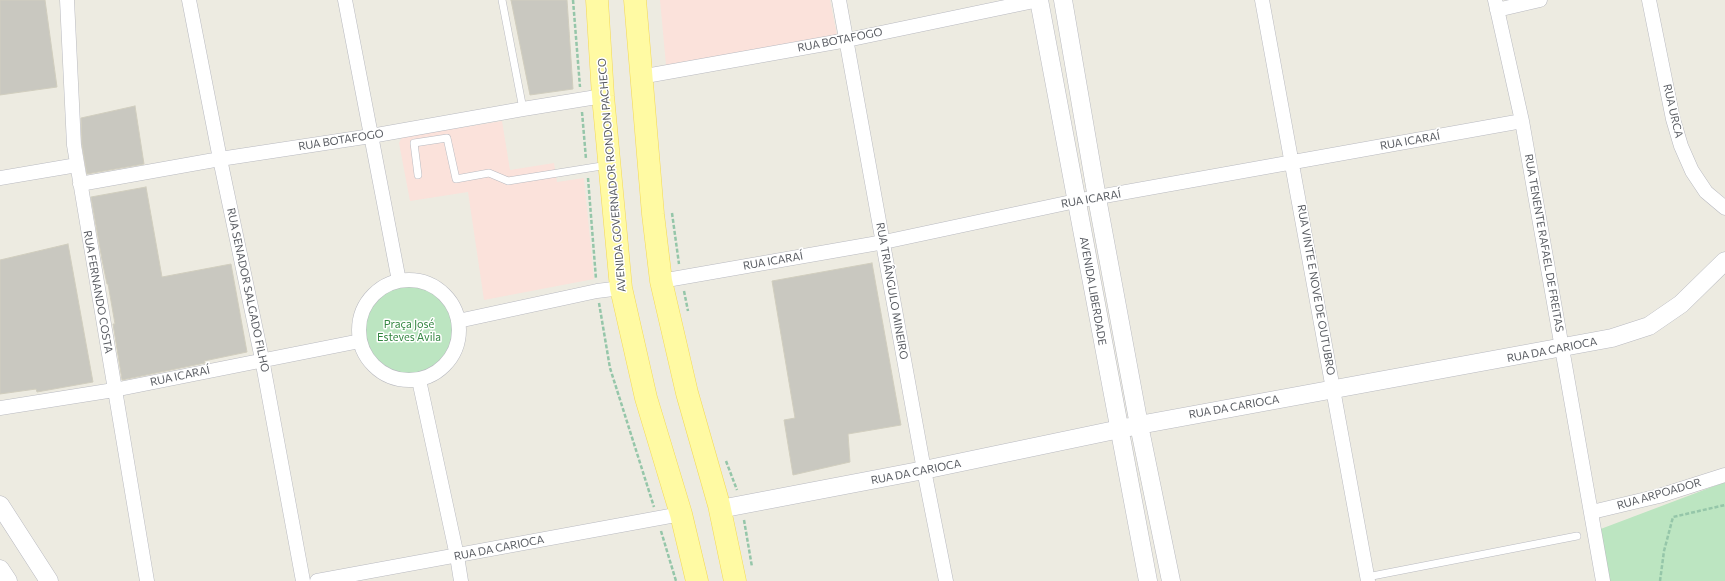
<!DOCTYPE html>
<meta charset="utf-8">
<style>
body{margin:0}
canvas{display:block;background:#edebe1}
</style>
<canvas width="1725" height="581"></canvas>
<script>
const ctx = document.querySelector('canvas').getContext('2d');
ctx.lineJoin = 'round';
function paint(path, color) {
  ctx.fillStyle = color;
  ctx.fill(path, 'evenodd');
}
function shape(rows) {
  const path = new Path2D();
  for (const r of rows) {
    if (r.length === 3) {
      path.moveTo(r[0] + r[2], r[1]);
      path.arc(r[0], r[1], r[2], 0, 2 * Math.PI);
      continue;
    }
    path.moveTo(r[0], r[1]);
    for (let i = 2; i < r.length; i += 2) path.lineTo(r[i], r[i + 1]);
  }
  return path;
}
function stroke(path, color, width, dash) {
  ctx.strokeStyle = color;
  ctx.lineWidth = width;
  ctx.lineCap = dash ? 'butt' : 'round';
  ctx.setLineDash(dash || []);
  ctx.stroke(path);
}
function drawText(font, color, halo, rows, align = 'center') {
  ctx.font = font + ' Commissioner,sans-serif';
  ctx.lineWidth = 3;
  ctx.setLineDash([]);
  ctx.textBaseline = 'middle';
  ctx.strokeStyle = halo;
  ctx.fillStyle = color;
  for (const [text, x, y, turn = 0] of rows) {
    ctx.save();
    ctx.translate(x, y);
    ctx.rotate((+turn || 0) * Math.PI / 180);
    ctx.textAlign = isNaN(turn) ? turn : align;
    if (halo) ctx.strokeText(text, 0, 0);
    ctx.fillText(text, 0, 0);
    ctx.restore();
  }
}
paint(shape([
 [660,0,830,0,837,35,666,65],
 [502,121,510,170,554,163,557,182,584,178,594,279,484,300,468,192,410,201,399,143,402,137]
]), '#fbe2db');
paint(shape([
 [409,330,50],
 [1725,482,1725,581,1609,581,1598,530]
]), '#bce5c1');
const building = shape([
 [0,0,45,0,57,87,0,95,0,0],
 [511,0,567,0,573,89,530,95,511,0],
 [135,106,144,164,87,174,82,144,81,118,135,106],
 [146,187,162,277,231,264,247,352,204,361,205,363,122,380,113,324,115,324,108,284,107,284,102,260,91,197,146,187],
 [68,244,93,382,37,392,36,389,0,394,0,260,68,244],
 [872,263,901,425,848,434,850,462,793,475,784,420,795,418,772,281,872,263]
]);
paint(building, '#c9c8c0');
stroke(building, '#d1cebf', 1);
const service = shape([
 [502,0,523,109],
 [418,175,414,143,447,138,456,179,489,173,508,181,608,165],
 [1367,577,1577,536]
]);
const minor = shape([
 [67,0,74,145,147,581],
 [189,0,220,159,262,359,303,581],
 [345,0,399,281],
 [839,0,924,470,946,581],
 [1262,0,1368,581],
 [1495,0,1522,121,1603,581],
 [1649,0,1673,119,1681,146,1692,171,1706,192,1725,208],
 [1497,10,1540,0],
 [640,77,847,40,1039,0],
 [0,178,77,165],
 [80,184,220,159,371,136,523,109,603,96],
 [409,330,50],
 [661,281,884,242,1076,201,1522,121],
 [458,321,597,291,621,288],
 [419,380,457,556,461,581],
 [0,408,114,390,360,341],
 [1592,512,1659,496,1725,475],
 [317,581,681,514]
]);
const tertiary = shape([
 [1039,0,1148,581],
 [1063,0,1097,198,1139,425,1171,581],
 [0,505,49,581],
 [720,509,924,470,1139,425,1612,338,1649,326,1681,304,1725,261],
 [0,569,8,581]
]);
const primary = shape([
 [597,0,603,96,621,288,646,398,681,514,697,581],
 [635,0,653,214,661,281,687,393,719,505,735,581]
]);
stroke(service, '#b9bac0', 8);
stroke(minor, '#b9bac0', 15);
stroke(tertiary, '#b9bac0', 19);
stroke(primary, '#f3d854', 23);
stroke(shape([
 [573,0,580,87],
 [582,112,586,159],
 [588,178,596,279],
 [672,213,679,264],
 [684,291,688,311],
 [599,303,610,368,654,507],
 [726,461,737,490],
 [744,520,752,567],
 [661,531,676,581],
 [1660,581,1664,551,1673,517,1725,505]
]), '#95c6a9', 2.5, [4, 2]);
stroke(service, '#fff', 7);
stroke(minor, '#fff', 14);
stroke(tertiary, '#fff', 18);
stroke(primary, '#fffaa3', 22);
drawText('11px', '#595c62', '#fff', [
 ["RUA BOTAFOGO",840,40,-11],
 ["RUA URCA",1673,111,77],
 ["RUA BOTAFOGO",341,140,-9],
 ["RUA ICARAÍ",1410,141,-10],
 ["AVENIDA GOVERNADOR RONDON PACHECO",612,175,-95],
 ["RUA ICARAÍ",1091,199,-10],
 ["RUA TENENTE RAFAEL DE FREITAS",1544,243,80],
 ["RUA ICARAÍ",773,261,-10],
 ["RUA SENADOR SALGADO FILHO",248,290,78],
 ["RUA VINTE E NOVE DE OUTUBRO",1316,290,80],
 ["RUA TRIÂNGULO MINEIRO",892,291,80],
 ["AVENIDA LIBERDADE",1093,291,80],
 ["RUA FERNANDO COSTA",98,292,80],
 ["RUA DA CARIOCA",1552,350,-11],
 ["RUA ICARAÍ",180,376,-12],
 ["RUA DA CARIOCA",1234,407,-10],
 ["RUA DA CARIOCA",916,472,-11],
 ["RUA ARPOADOR",1659,494,-16],
 ["RUA DA CARIOCA",499,548,-11]
]);
drawText('11px', '#348641', '#fff', [
 ["Praça José",409,324],
 ["Esteves Ávila",409,337]
]);
</script>
